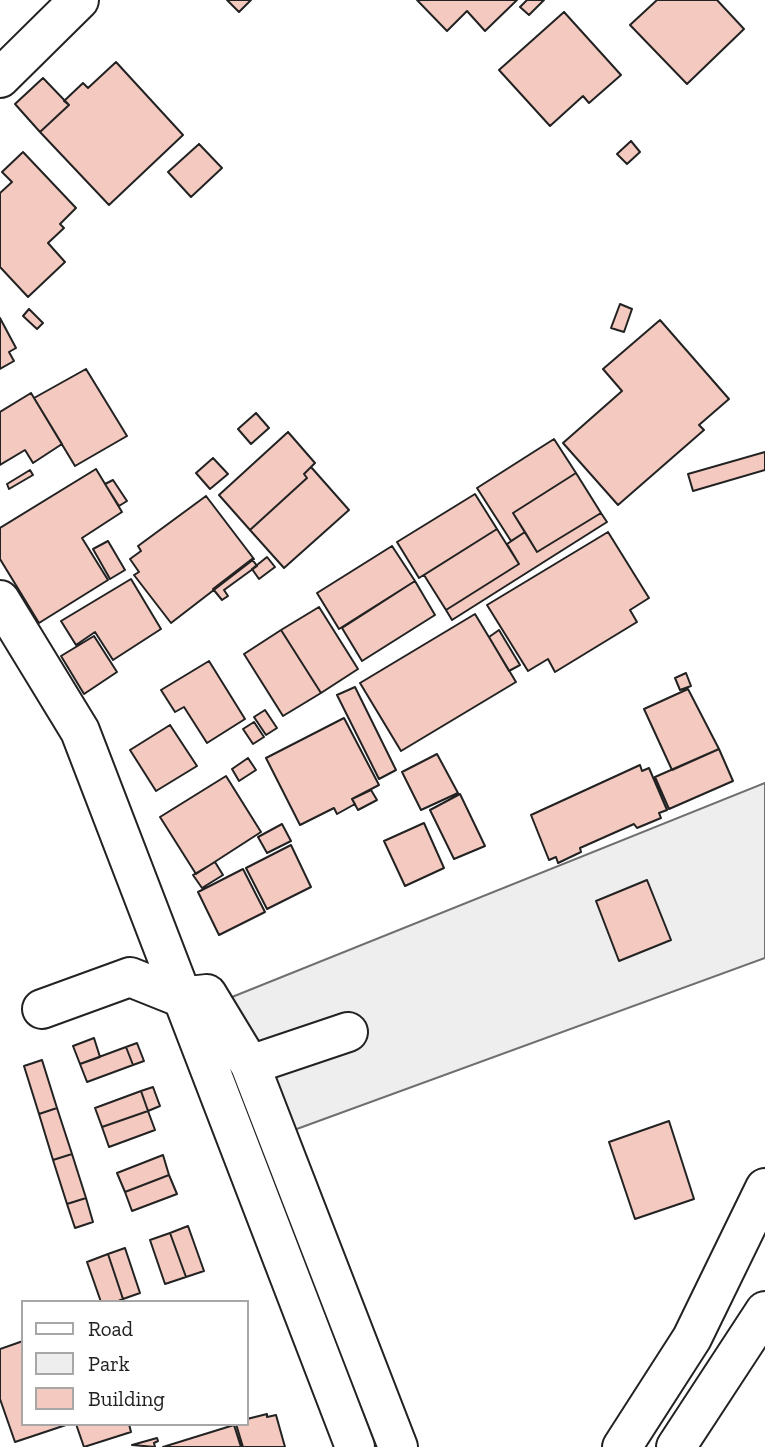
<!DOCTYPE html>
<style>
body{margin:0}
#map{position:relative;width:765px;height:1447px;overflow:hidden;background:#fff;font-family:"Zilla Slab",serif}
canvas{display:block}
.legend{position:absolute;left:21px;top:1300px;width:228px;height:126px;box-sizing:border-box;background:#fff;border:2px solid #a7a7a7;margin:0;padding:9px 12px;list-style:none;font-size:21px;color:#222}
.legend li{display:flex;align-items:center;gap:14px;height:35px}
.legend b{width:35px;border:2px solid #a7a7a7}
</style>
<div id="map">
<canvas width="765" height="1447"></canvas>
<ul class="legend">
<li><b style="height:9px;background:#fff"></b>Road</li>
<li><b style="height:19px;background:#eee"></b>Park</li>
<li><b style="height:19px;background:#f3c9c0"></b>Building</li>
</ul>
</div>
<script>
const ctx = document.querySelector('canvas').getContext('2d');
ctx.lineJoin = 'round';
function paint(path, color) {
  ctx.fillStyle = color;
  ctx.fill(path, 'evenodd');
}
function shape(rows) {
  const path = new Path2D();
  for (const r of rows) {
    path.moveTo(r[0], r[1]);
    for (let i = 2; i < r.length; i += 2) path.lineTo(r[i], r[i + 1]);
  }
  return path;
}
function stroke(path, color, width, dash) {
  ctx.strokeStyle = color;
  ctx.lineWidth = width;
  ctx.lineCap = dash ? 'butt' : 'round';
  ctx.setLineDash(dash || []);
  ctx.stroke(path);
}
const green = shape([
 [765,783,765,958,294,1130,232,997,765,783]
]);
paint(green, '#eee');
stroke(green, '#6f6f6f', 2);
const building = shape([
 [227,0,251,0,239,12,227,0],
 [417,0,517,0,485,31,467,11,447,31,417,0],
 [527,0,544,0,529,15,520,7,527,0],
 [657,0,717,0,744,29,687,84,630,25,657,0],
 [564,12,621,75,589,103,583,96,550,126,499,70,564,12],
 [116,62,183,135,109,205,40,132,69,105,64,101,83,83,88,88,116,62],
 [43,78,69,105,40,132,15,104,43,78],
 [631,141,640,152,627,164,617,154,631,141],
 [199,144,222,168,191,197,168,172,199,144],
 [23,152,76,208,60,224,64,228,48,243,65,262,28,297,0,267,0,193,12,182,2,172,23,152],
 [620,304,632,309,624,332,611,328,620,304],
 [29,309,43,323,37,329,23,316,29,309],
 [0,318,16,348,9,352,14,361,0,369,0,318],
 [660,320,729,399,699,425,704,430,618,505,563,443,622,391,603,369,660,320],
 [86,369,127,436,75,466,34,398,86,369],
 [31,393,62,444,33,463,25,450,0,465,0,412,31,393],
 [256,413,269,428,251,444,238,429,256,413],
 [288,432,315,463,304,474,307,478,250,530,219,495,288,432],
 [554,439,576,473,513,513,525,532,511,541,477,488,554,439],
 [765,452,765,470,693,491,688,474,765,452],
 [213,458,228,474,210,489,196,473,213,458],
 [311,467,349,510,284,568,250,530,307,478,304,474,311,467],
 [96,469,122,512,82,538,108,580,39,623,0,559,0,528,96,469],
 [30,470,33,475,9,489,7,484,30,470],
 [576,473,601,513,537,552,513,513,576,473],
 [113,480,127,501,119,506,105,484,113,480],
 [475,494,497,529,419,578,397,542,475,494],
 [206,496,254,559,171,623,134,575,139,572,130,559,141,551,138,546,206,496],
 [601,513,607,522,452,620,446,610,519,564,507,544,525,532,537,552,601,513],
 [497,529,519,564,446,610,424,575,497,529],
 [608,532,649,598,630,610,637,622,555,672,548,659,528,671,487,605,608,532],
 [108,541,125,570,110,579,93,549,108,541],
 [392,546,415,581,339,629,317,593,392,546],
 [267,557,275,567,259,579,252,569,267,557],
 [252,559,257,566,224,590,228,596,222,600,213,589,252,559],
 [131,579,161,629,113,660,95,632,76,645,61,621,131,579],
 [415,581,435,615,362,661,342,628,415,581],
 [319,607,358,669,321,693,281,630,319,607],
 [475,614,516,682,401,751,360,683,475,614],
 [281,630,321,693,283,716,244,654,281,630],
 [499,630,520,665,509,671,489,637,499,630],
 [94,636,117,672,84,694,61,656,94,636],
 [209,661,245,719,207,743,184,707,175,712,161,690,209,661],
 [686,673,691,686,680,690,675,678,686,673],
 [355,687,396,770,379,779,337,695,355,687],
 [688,689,719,749,672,770,644,709,688,689],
 [265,710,277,728,266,735,254,717,265,710],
 [344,718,379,785,352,799,355,804,337,814,334,808,300,825,266,758,344,718],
 [254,722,264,737,253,744,243,729,254,722],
 [170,725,197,766,156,791,130,750,170,725],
 [719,749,733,781,669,809,655,777,719,749],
 [437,754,458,793,421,810,402,772,437,754],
 [248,758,256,770,239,781,232,769,248,758],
 [640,765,642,771,649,768,667,810,659,813,661,818,637,828,634,824,580,848,581,852,558,863,556,857,549,860,531,815,640,765],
 [226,776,261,832,196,874,160,817,226,776],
 [371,790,377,800,358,810,352,799,371,790],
 [460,794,485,846,454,859,430,810,460,794],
 [424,823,444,868,405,886,384,841,424,823],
 [282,824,291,841,267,853,258,837,282,824],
 [291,845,311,887,267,909,246,868,291,845],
 [215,862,223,875,202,888,193,875,215,862],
 [243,869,265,912,219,935,198,892,243,869],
 [647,880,671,940,619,961,596,901,647,880],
 [94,1038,100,1057,80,1064,73,1046,94,1038],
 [137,1043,144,1061,133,1065,126,1047,137,1043],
 [126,1047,133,1065,87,1082,80,1064,126,1047],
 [42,1060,57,1108,39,1114,24,1066,42,1060],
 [153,1087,160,1106,148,1111,141,1091,153,1087],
 [141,1091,148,1111,102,1127,95,1108,141,1091],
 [57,1108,72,1154,53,1160,39,1114,57,1108],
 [148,1111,155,1130,109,1147,102,1127,148,1111],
 [669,1121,694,1199,635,1219,609,1142,669,1121],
 [72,1154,86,1198,67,1204,53,1160,72,1154],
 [163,1155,169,1175,125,1192,117,1173,163,1155],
 [169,1175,177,1194,132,1211,125,1192,169,1175],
 [86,1198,93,1222,75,1228,67,1204,86,1198],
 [188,1226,204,1271,186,1277,170,1233,188,1226],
 [170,1233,186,1277,165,1284,150,1240,170,1233],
 [125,1248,140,1293,123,1299,108,1254,125,1248],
 [108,1254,123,1299,116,1302,101,1302,87,1262,108,1254],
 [23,1341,23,1424,69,1424,15,1442,0,1399,0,1349,23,1341],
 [267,1414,267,1417,276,1415,285,1447,243,1447,236,1424,247,1424,247,1419,267,1414],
 [76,1424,129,1424,131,1432,84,1447,76,1424],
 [234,1425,241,1447,163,1447,234,1425],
 [157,1438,158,1441,154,1443,155,1447,132,1445,157,1438]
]);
paint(building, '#f3c9c0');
stroke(building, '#222', 2);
const minor = shape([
 [0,78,79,0],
 [0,600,80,731,355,1447],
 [42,1009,130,977,180,997,207,994,250,1065,398,1447],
 [250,1065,348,1032],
 [622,1447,692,1338,765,1188],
 [676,1447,765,1311]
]);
stroke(minor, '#222', 42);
stroke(minor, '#fff', 38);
</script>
